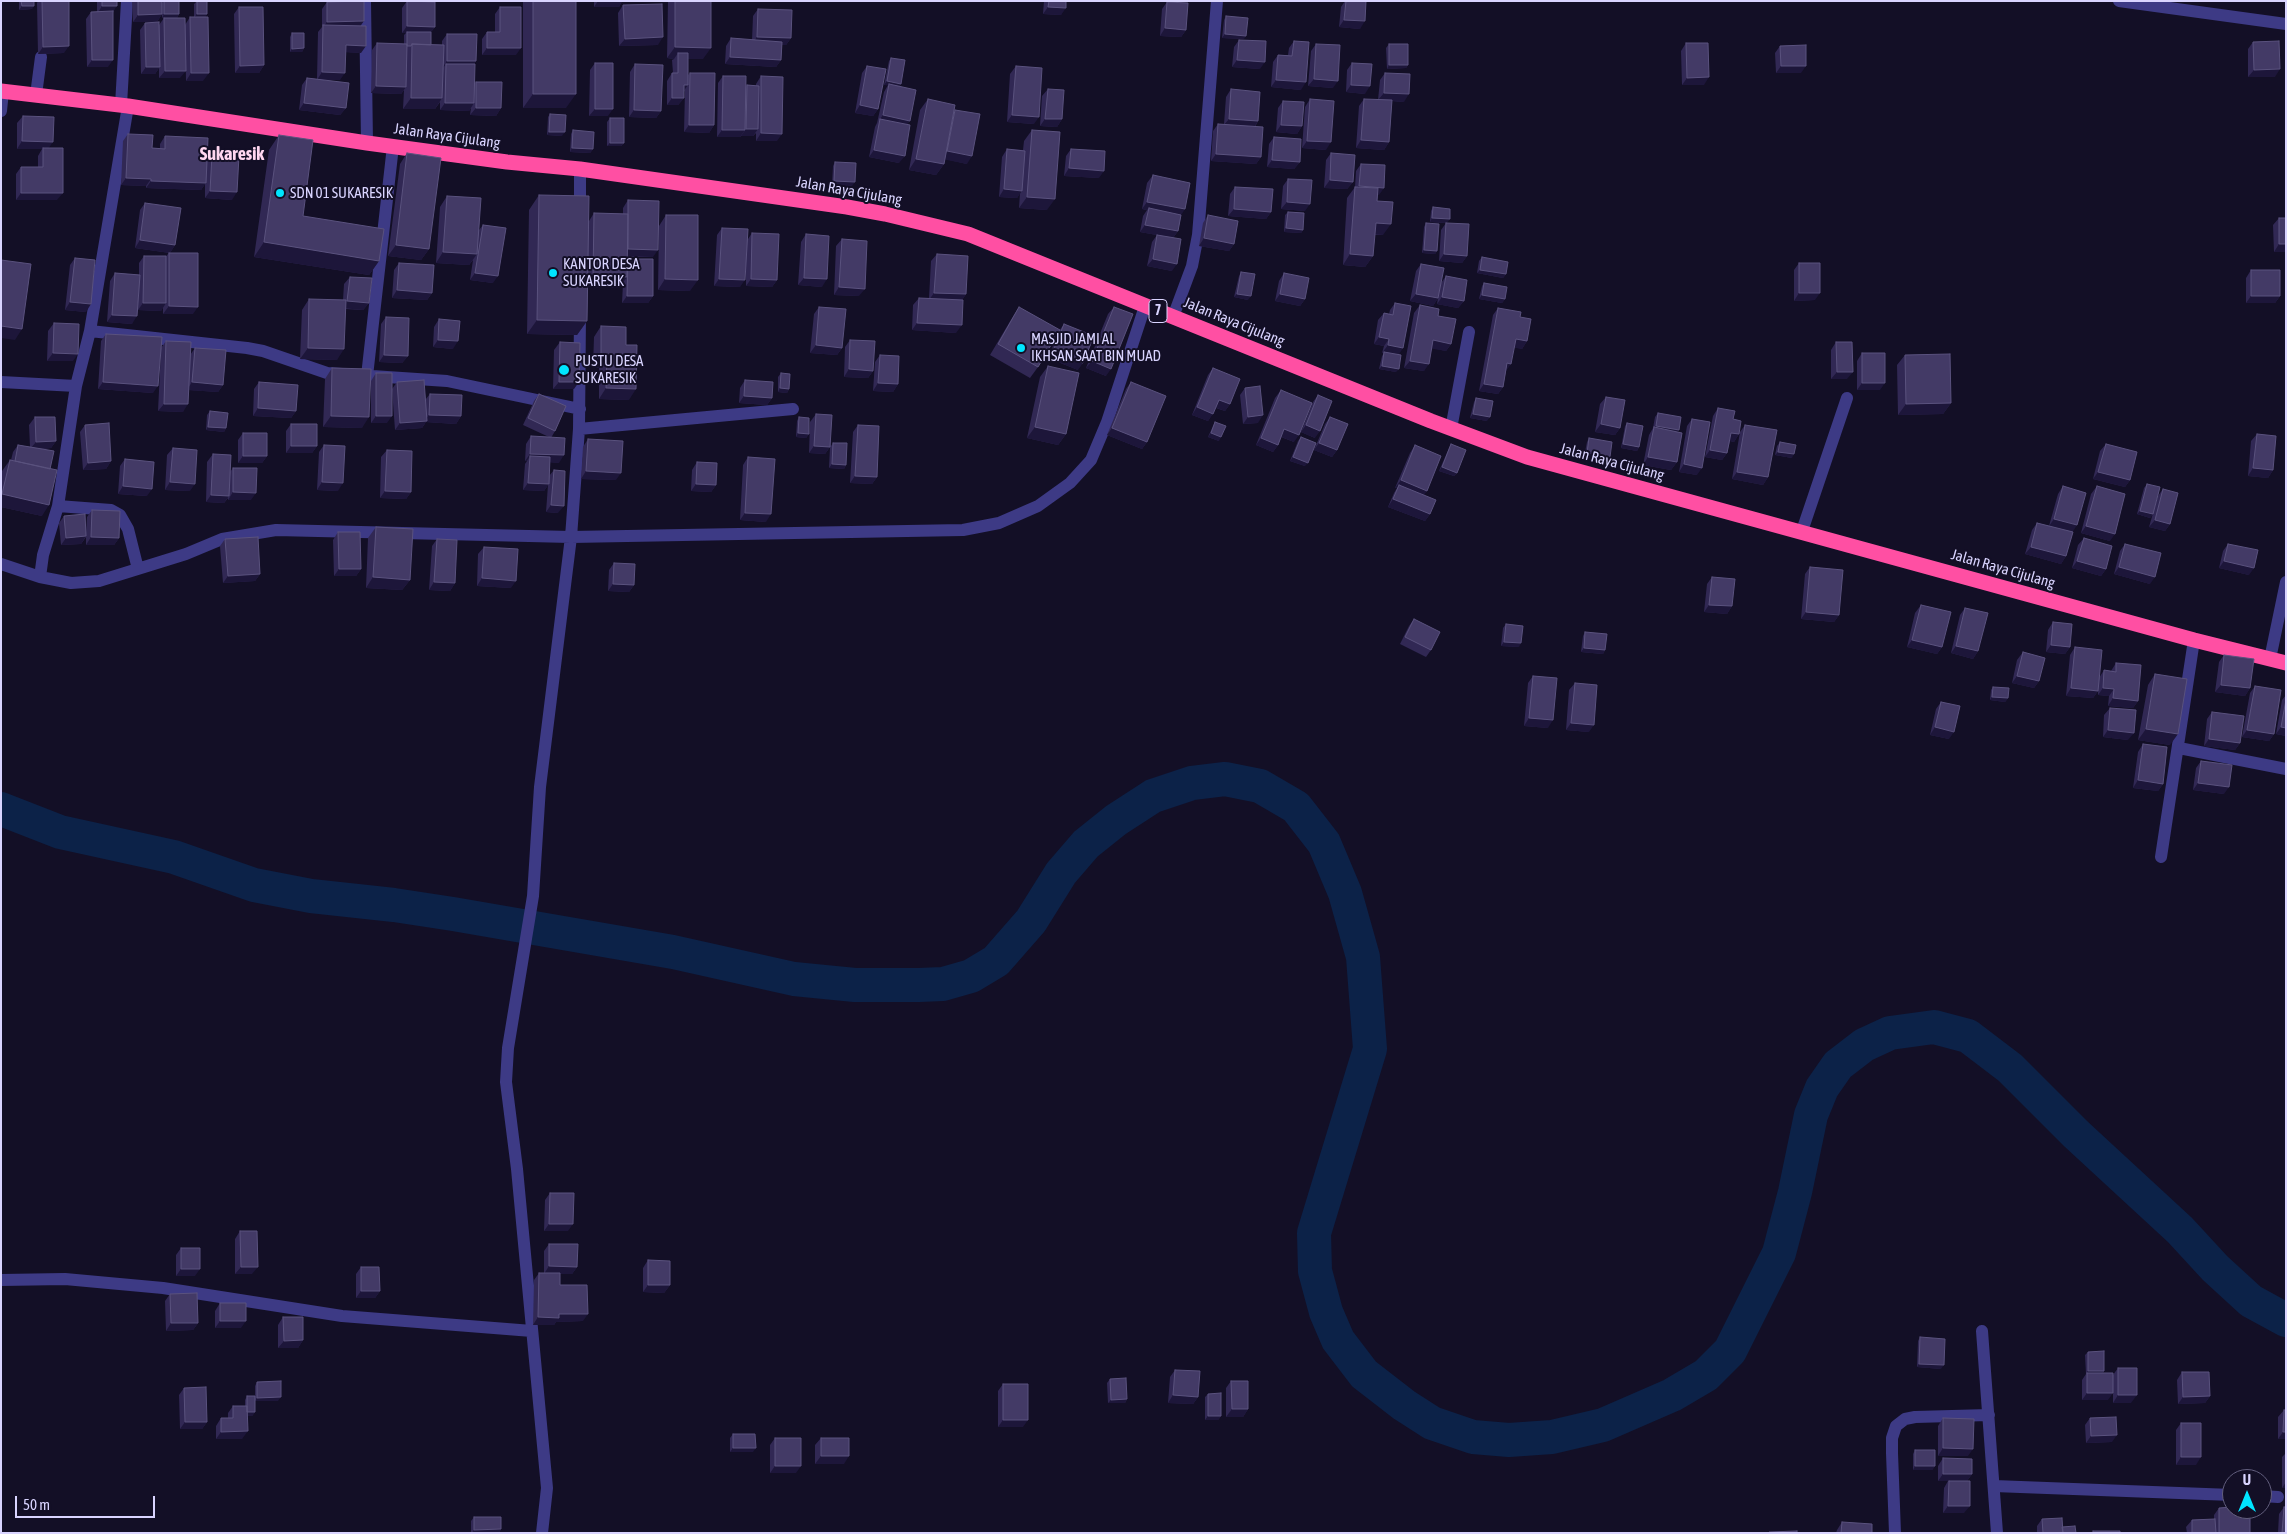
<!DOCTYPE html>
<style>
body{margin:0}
#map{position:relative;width:2287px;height:1534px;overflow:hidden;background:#130f26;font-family:"Asap Condensed",sans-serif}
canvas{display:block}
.frame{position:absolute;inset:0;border:2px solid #d9d4ff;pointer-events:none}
.north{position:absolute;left:2222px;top:1469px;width:50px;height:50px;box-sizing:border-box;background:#130f26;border:1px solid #625e7d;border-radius:50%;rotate:0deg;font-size:14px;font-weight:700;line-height:20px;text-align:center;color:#d9d4ff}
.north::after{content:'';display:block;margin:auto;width:18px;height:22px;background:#00e5ff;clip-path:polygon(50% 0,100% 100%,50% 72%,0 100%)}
.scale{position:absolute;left:15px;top:1496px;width:140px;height:22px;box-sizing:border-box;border:2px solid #d9d4ff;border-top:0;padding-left:6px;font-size:15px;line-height:18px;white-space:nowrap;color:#d9d4ff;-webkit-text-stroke:4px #130f26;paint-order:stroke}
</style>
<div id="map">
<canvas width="2287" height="1534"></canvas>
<div class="frame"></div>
<div class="north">U</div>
<div class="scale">50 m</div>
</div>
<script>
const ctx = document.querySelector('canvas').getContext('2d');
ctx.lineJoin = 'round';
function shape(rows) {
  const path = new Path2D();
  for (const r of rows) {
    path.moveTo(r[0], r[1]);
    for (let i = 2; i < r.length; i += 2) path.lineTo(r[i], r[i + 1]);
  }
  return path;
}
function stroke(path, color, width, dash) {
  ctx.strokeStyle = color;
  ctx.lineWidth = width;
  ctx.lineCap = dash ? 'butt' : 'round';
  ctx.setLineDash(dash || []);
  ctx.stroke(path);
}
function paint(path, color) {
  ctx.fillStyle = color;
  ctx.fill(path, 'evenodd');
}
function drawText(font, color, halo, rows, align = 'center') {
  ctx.font = font + ' "Asap Condensed",sans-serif';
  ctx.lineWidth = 4;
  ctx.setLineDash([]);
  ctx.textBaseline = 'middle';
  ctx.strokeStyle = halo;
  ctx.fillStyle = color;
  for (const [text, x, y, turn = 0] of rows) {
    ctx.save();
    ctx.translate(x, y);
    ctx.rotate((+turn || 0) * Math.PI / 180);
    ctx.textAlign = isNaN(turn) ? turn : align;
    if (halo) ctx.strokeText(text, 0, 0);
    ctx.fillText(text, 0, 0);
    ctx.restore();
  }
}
stroke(shape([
 [1,809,60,832,174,857,254,885,311,896,394,905,453,914,673,952,794,979,855,985,919,985,943,984,971,976,996,961,1031,921,1061,873,1086,844,1116,820,1153,796,1192,783,1225,779,1260,786,1296,807,1324,843,1345,893,1363,957,1370,1049,1314,1233,1315,1271,1326,1312,1338,1340,1364,1374,1404,1405,1432,1423,1473,1437,1509,1440,1552,1437,1603,1425,1672,1395,1706,1375,1730,1351,1779,1253,1795,1192,1811,1115,1822,1088,1838,1065,1864,1045,1890,1033,1934,1027,1968,1036,2010,1068,2076,1134,2180,1230,2215,1268,2251,1301,2286,1320]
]), '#0c2248', 34);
stroke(shape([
 [365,1,367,143],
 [2119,1,2286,24],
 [36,95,41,57],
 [121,105,127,1],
 [128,106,90,331,76,386,58,506,111,510,120,515,128,529,138,569],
 [1,111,3,91],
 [580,211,580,169],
 [1173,317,1192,266,1198,235,1217,1],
 [90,331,247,348,263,351,327,373,447,381,580,409],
 [367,376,393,146],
 [1,382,76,386],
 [579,429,793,409],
 [1451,429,1469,332],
 [1802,531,1847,398],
 [1,564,40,577,71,583,99,581,186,554,222,539,276,530,571,537,579,429,580,314],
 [40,577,43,555,58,506],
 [2270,659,2286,582],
 [2179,748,2286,769],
 [2161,857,2194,640],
 [1,1280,65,1279,163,1288,342,1316,532,1331],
 [1982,1331,1997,1533],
 [1994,1486,2232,1495],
 [2262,1496,2278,1497],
 [542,1533,547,1488,517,1169,506,1082,508,1048,533,896,540,787,571,537,963,530,999,523,1038,506,1070,483,1091,460,1107,422,1145,306],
 [1895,1533,1892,1453,1892,1438,1896,1426,1905,1419,1915,1417,1989,1415]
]), '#3d3a85', 12);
stroke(shape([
 [1,91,128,106,367,143,507,162,580,169,847,207,885,214,968,234,1431,421,1527,457,2194,640,2286,663]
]), '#ff4fa3', 15);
paint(shape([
 [19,1,34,1,32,9,19,10],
 [38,1,69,1,64,53,38,54,37,3],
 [97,1,117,1,113,13,108,67,87,67,86,19,91,12,97,12],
 [132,1,162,1,162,3,163,1,164,1,179,14,177,18,162,18,162,6,162,14,157,22,133,22],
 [197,1,207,1,207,14,205,17,203,81,186,81,185,25,190,17,194,17,194,4],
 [407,1,435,27,431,32,431,45,442,45,442,41,447,34,476,61,474,64,474,84,476,82,501,108,496,116,470,115,471,108,469,111,440,110,440,102,435,109,403,109,404,90,401,94,371,93,372,50,377,43,404,44,404,35,406,33,402,33,402,8],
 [523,1,576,1,566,108,523,108],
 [594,1,622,1,619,7,594,7],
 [668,1,711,1,703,59,688,59,688,75,690,73,714,125,709,133,684,132,685,90,684,92,684,98,678,105,667,105,667,81,672,73,673,73,672,60,674,59,667,58],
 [1044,1,1066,1,1061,15,1043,14],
 [1345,1,1366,1,1360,29,1339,27,1341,7],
 [327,2,361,26,361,53,346,52,340,80,320,80,346,108,340,115,299,110,302,85,307,78,317,79,318,32,322,27,322,9],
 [1167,2,1186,30,1181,37,1160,36,1162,9],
 [623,5,658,45,619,46,618,13],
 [239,7,264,65,259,73,235,73,234,14],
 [500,7,516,55,482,55,482,39,487,32,495,32,495,14],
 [758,9,791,38,786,45,782,45,781,60,776,67,725,64,726,46,731,38,752,40,753,16],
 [1226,16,1244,39,1222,38,1224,20],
 [164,18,180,78,159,78,159,68,155,74,141,74,140,30,145,23,159,25],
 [292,33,304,48,302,52,290,52,290,37],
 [1239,40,1260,69,1232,67,1234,47],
 [1294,41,1301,90,1271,87,1273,62,1278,55,1288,55,1289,48],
 [2253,42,2275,77,2248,77,2248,49],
 [1686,43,1704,85,1682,85,1681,51],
 [1316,44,1333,88,1308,86,1311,51],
 [1389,44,1408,65,1406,68,1387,69,1386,48],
 [1780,46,1801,73,1776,73,1775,53],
 [891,58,901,84,899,86,907,125,899,163,869,157,875,127,877,123,884,92,888,85,884,85,889,61],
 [595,63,608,116,589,116,590,70],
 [1352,63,1365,94,1346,92,1347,70],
 [635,64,661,111,656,118,629,117,630,72],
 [867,66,878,109,873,116,855,113,862,73],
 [1016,66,1034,124,1007,122,1010,74],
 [1385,73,1404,102,1392,101,1389,142,1384,150,1356,148,1359,106,1364,99,1378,100,1380,80],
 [723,76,745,87,747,85,756,86,756,84,761,76,777,141,756,141,756,133,753,136,741,136,740,137,717,137,718,83],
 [1048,89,1062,119,1057,127,1040,126,1042,96],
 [1231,89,1258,121,1255,127,1261,157,1256,164,1211,161,1213,131,1218,124,1224,124,1226,97],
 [928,99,954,111,967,164,945,159,944,164,936,175,909,170,920,110],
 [1310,99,1326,150,1302,148,1305,107],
 [1283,101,1302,126,1297,134,1276,132,1278,108],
 [550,114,562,136,547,135,548,117],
 [23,116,48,148,57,200,16,200,16,174,21,167,38,167,38,156,42,149,17,149,17,123],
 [610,118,624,143,621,146,607,146,607,122],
 [573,130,593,149,590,153,570,152,571,134],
 [1032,130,1047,210,1019,208,1020,193,1017,198,999,197,1002,157,1007,149,1023,150,1024,141],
 [128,134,152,148,160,148,160,144,165,136,207,161,212,155,232,200,205,198,205,184,201,190,146,188,146,186,121,185,123,141],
 [279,135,303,216,379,261,369,275,254,257,269,150],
 [1274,137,1300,162,1294,169,1267,167,1269,144],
 [1071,149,1099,178,1064,176,1066,156],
 [407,153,429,249,421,260,388,256,400,164],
 [1331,153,1353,182,1347,189,1324,188,1326,160],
 [835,162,852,186,832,184,833,166],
 [1361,164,1379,195,1378,195,1377,201,1383,235,1375,235,1373,256,1365,267,1343,265,1347,198,1355,187,1356,171],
 [1153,175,1181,216,1178,231,1173,238,1172,271,1147,266,1152,242,1157,235,1140,232,1143,216,1147,210,1142,209,1147,183],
 [1288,179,1305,211,1281,209,1283,186],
 [1235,187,1271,212,1266,219,1228,216,1230,194],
 [539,195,589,221,594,213,623,214,623,208,628,200,653,257,628,257,627,260,653,296,648,303,622,303,623,283,619,288,588,287,587,321,577,335,527,334,529,210],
 [447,196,479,230,483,225,493,283,470,280,473,260,469,265,436,263,440,207],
 [145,203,175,245,170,253,135,248,140,210],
 [1433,207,1447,223,1467,256,1462,263,1439,261,1441,230,1446,223,1430,222,1431,211],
 [1288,212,1303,230,1301,233,1284,232,1285,215],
 [666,215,690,291,658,290,659,226],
 [1208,215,1234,244,1229,251,1199,246,1203,223],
 [2279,218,2286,252,2274,252,2273,225],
 [1426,223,1437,251,1435,254,1422,253,1424,227],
 [722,228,748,239,752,233,777,280,772,287,746,286,746,263,740,287,714,286,717,235],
 [806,234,822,287,798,285,801,242],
 [842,239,859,296,834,295,836,246],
 [169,253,193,314,163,314,163,307,161,311,138,310,138,297,132,324,107,322,110,281,115,273,139,275,139,263,144,256,166,256],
 [937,254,966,294,962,300,956,333,912,330,913,305,919,298,929,298,931,261],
 [1482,257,1506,274,1503,278,1477,273,1479,261],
 [75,258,86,312,65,310,70,265],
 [399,263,432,293,427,300,392,298,394,270],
 [1799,263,1815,300,1794,301,1794,270],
 [1421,264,1441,283,1446,276,1464,301,1458,308,1437,304,1438,298,1433,306,1410,301,1416,271],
 [2251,270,2280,296,2275,303,2246,303,2246,278],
 [1241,272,1248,300,1234,297,1239,276],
 [1284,273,1305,299,1300,306,1275,301,1279,281],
 [350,277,369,303,363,310,346,309,337,360,300,359,302,310,309,299,343,300,344,284],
 [1484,283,1505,299,1502,303,1479,299,1482,286],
 [1395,303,1399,355,1396,372,1379,369,1382,356,1384,353,1382,353,1384,346,1374,344,1378,320,1384,313,1389,314,1390,310],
 [1420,305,1438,316,1451,344,1446,351,1432,348,1424,371,1404,368,1414,313],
 [819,307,842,348,837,355,810,353,814,314],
 [1019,307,1038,367,1030,378,990,355,1012,318],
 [1114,307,1106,376,1086,368,1108,314],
 [1498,308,1520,317,1527,341,1522,349,1514,347,1506,371,1503,387,1498,394,1479,391,1493,315],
 [386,317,408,356,402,363,379,362,381,324],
 [439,319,453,349,433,347,434,327],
 [54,323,73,361,47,361,48,331],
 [1064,324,1078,370,1048,358,1059,331],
 [601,326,626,345,629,400,599,399,599,368,593,367,594,337],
 [106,334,161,348,166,341,190,355,195,348,223,385,218,392,189,390,183,412,158,411,161,350,153,393,98,389,101,341],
 [850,340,873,371,868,378,844,377,845,347],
 [560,342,574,389,553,389,554,350],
 [1836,342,1847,379,1831,379,1831,350],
 [1862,353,1880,390,1857,390,1857,361],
 [880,355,898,384,893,392,873,391,875,362],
 [1905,355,1951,403,1943,414,1898,415,1897,365],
 [1048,366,1066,434,1058,445,1027,438,1040,377],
 [332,368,371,381,376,373,387,423,371,423,371,383,362,428,323,427,325,379],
 [1213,368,1230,404,1225,411,1216,408,1208,421,1192,415,1208,375],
 [781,373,789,389,787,393,778,392,778,377],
 [745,380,772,398,767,405,739,403,740,388],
 [259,382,296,411,291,418,253,416,254,389],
 [397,382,425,400,430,394,461,416,456,424,426,422,422,428,395,430,392,389],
 [1131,382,1147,442,1142,449,1107,435,1126,389],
 [1245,388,1258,423,1243,424,1240,395],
 [1281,390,1294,442,1281,437,1278,445,1273,452,1256,445,1275,398],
 [539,394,555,431,551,438,559,463,550,462,549,476,554,470,558,513,546,512,548,485,544,491,523,490,525,464,527,461,525,461,526,444,531,436,549,437,523,425,534,401],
 [1318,395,1315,438,1301,432,1313,402],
 [1606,397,1620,428,1615,435,1595,432,1600,404],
 [1476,398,1487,421,1470,418,1474,402],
 [1718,408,1739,434,1734,442,1730,441,1727,453,1722,460,1705,457,1713,416],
 [210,411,226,428,224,432,206,430,207,415],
 [1658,413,1677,432,1677,462,1671,470,1643,465,1649,435,1653,428,1655,417],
 [816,414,831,446,833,443,846,465,844,469,829,468,830,447,825,454,809,453,810,422],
 [35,417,56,441,51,448,42,449,42,516,1,507,1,475,2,471,10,460,11,460,13,452,18,445,30,447,29,425],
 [799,417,809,434,806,438,796,437,797,421],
 [1330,417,1337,450,1332,457,1314,450,1325,424],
 [1692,419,1697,475,1679,472,1687,426],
 [1215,422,1219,441,1208,437,1213,426],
 [1627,423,1639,447,1637,451,1621,448,1625,426],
 [291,424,317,446,312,453,286,453,286,431],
 [85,425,111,461,106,469,83,470,80,432],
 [858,425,877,477,872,484,850,483,853,432],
 [1745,425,1768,477,1763,485,1732,479,1740,432],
 [243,433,267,456,262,463,238,463,238,440],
 [2257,434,2273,470,2268,478,2248,476,2251,441],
 [1301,437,1305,466,1290,461,1298,441],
 [1589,438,1607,461,1584,457,1587,442],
 [588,439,616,480,581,479,583,447],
 [1780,442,1792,458,1775,455,1777,446],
 [1451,444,1457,473,1454,476,1439,471,1449,448],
 [2106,444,2130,480,2125,487,2093,479,2100,451],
 [324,445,338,491,317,490,319,452],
 [1415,445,1424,495,1430,514,1425,521,1388,507,1394,493,1397,488,1395,488,1410,453],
 [173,448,190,491,165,490,167,455],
 [387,450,411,492,406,499,380,498,381,457],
 [213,454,230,472,233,468,251,500,228,500,228,498,224,503,206,502,207,462],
 [748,457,766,522,740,520,743,465],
 [125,459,147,496,118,494,120,466],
 [697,462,716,485,711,492,691,491,692,470],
 [2147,484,2153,514,2150,518,2137,514,2144,488],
 [2063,486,2066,556,2061,564,2025,554,2032,530,2037,523,2049,526,2058,494],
 [2097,486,2110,541,2081,533,2091,494],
 [2163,489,2170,524,2165,531,2149,527,2158,496],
 [92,510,119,538,114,545,86,545,86,537,81,544,61,545,59,523,64,516,86,532,87,517],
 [376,527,410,580,402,590,366,588,368,538],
 [338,532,361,569,356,576,334,576,333,540],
 [2084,538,2106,569,2101,576,2072,568,2078,545],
 [225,539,260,574,255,581,223,583,220,546],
 [437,539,455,583,450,591,429,590,432,546],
 [2125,544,2150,584,2114,574,2120,551],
 [2228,544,2249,575,2219,568,2223,551],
 [484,547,511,588,477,586,478,554],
 [614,563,634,585,629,592,608,591,609,570],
 [1810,567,1839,615,1834,622,1801,619,1805,574],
 [1712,577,1732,606,1727,614,1704,612,1707,584],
 [1921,605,1942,647,1937,654,1907,647,1915,613],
 [1965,608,1978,651,1973,659,1951,653,1960,615],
 [1414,619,1431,650,1426,657,1400,644,1409,626],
 [2053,622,2070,647,2065,654,2046,652,2048,630],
 [1506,624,1519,647,1501,646,1503,628],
 [1585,632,1605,650,1603,654,1581,652,1583,636],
 [2075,647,2099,678,2104,670,2111,671,2116,663,2138,701,2133,708,2108,706,2109,696,2098,695,2098,691,2093,698,2066,696,2070,655],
 [2023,652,2039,681,2034,688,2012,683,2017,660],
 [2224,655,2250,688,2245,696,2215,692,2219,662],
 [2155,674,2170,745,2138,740,2148,685],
 [1533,676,1548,728,1524,726,1528,683],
 [1575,683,1589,732,1566,730,1569,690],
 [2255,686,2274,734,2269,741,2242,737,2250,693],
 [1993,687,2008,698,2005,702,1990,700,1991,690],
 [2286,695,2286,736,2276,734,2282,700],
 [1941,702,1949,739,1930,735,1936,709],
 [2110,708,2128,740,2103,737,2104,715],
 [2212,712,2240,743,2235,750,2204,746,2207,719],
 [2143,744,2163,784,2158,791,2133,788,2138,752],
 [2201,761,2224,794,2193,790,2196,768],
 [550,1193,568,1231,544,1231,545,1200],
 [240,1231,252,1274,235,1274,235,1239],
 [549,1244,577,1267,572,1274,560,1274,560,1285,583,1321,556,1322,554,1325,533,1325,534,1280,539,1273,544,1273,544,1251],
 [181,1248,195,1276,176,1276,176,1255],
 [648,1260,670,1285,664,1293,643,1292,643,1268],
 [361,1267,380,1291,375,1298,356,1298,356,1274],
 [170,1294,198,1323,193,1330,166,1331,165,1301],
 [220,1303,241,1328,215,1328,215,1311],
 [283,1317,303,1340,298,1348,278,1348,278,1325],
 [1920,1337,1941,1369,1917,1367,1918,1341],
 [2088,1352,2104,1371,2103,1373,2108,1400,2082,1400,2082,1380,2086,1374,2085,1355],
 [2118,1368,2131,1403,2113,1403,2113,1375],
 [1175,1370,1198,1397,1193,1404,1168,1403,1170,1377],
 [2182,1372,2210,1396,2205,1403,2178,1404,2177,1380],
 [1110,1379,1127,1399,1125,1403,1108,1403,1107,1383],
 [1231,1381,1248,1409,1243,1417,1226,1417,1226,1388],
 [257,1382,278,1401,255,1401,255,1412,252,1416,247,1416,242,1439,216,1439,216,1426,221,1418,228,1418,228,1413,233,1406,245,1406,245,1400,247,1396,255,1396,255,1386],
 [1003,1384,1023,1427,998,1427,998,1391],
 [184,1388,207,1422,202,1429,180,1429,179,1395],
 [1208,1394,1221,1416,1218,1420,1205,1420,1205,1397],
 [2284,1410,2286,1439,2278,1439,2278,1417],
 [1943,1418,1968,1456,1938,1456,1938,1426],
 [2090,1418,2112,1442,2086,1443,2085,1425],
 [2181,1423,2196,1465,2176,1465,2176,1430],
 [733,1434,753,1452,730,1452,730,1438],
 [775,1438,796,1473,770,1473,770,1445],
 [821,1438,844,1464,815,1464,815,1445],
 [1915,1450,1935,1466,1932,1470,1913,1470,1913,1454],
 [2286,1453,2286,1488,2282,1488,2282,1457],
 [1943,1458,1972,1474,1967,1481,1964,1513,1943,1513,1944,1488,1948,1481,1938,1481,1938,1466],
 [2284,1507,2286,1533,2278,1533,2279,1514],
 [2219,1508,2250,1533,2187,1533,2186,1527,2192,1520,2214,1519,2214,1515],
 [474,1517,501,1529,499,1533,471,1533,471,1521],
 [2042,1519,2062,1527,2076,1533,2037,1533,2037,1526],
 [1842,1522,1872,1533,1836,1533,1837,1530]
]), '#312854');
paint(shape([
 [598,1,622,1,619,7,594,7],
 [22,6,34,6,32,9,19,10],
 [102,6,117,6,112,13,97,14],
 [1048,7,1066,8,1061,15,1043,14],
 [162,14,157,22,133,22,138,15],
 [164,14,179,14,177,18,162,18],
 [197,14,207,14,205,18,194,18],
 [1344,20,1365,21,1360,29,1339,27],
 [364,21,359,28,323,27,327,22],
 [407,26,435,27,429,34,407,32,406,33,402,33],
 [1165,28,1186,30,1181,37,1160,36],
 [1225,34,1246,36,1244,39,1222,38],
 [663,37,658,45,619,46,625,39],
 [757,37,791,38,786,45,752,44],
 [346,45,366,46,361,53,341,52],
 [69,46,64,53,38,54,43,47],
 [675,47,711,48,703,59,678,59,678,53,674,59,667,58],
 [304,48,302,52,290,52,292,49],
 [487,48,521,48,516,55,482,55],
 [730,57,781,60,776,67,725,64],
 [92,60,113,60,108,67,87,67],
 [1237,60,1265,62,1260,69,1232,67],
 [447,61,476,61,471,69,446,64,443,68,442,68],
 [264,65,259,73,235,73,240,66],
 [1389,65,1408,65,1406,68,1387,69],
 [1781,66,1806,66,1801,73,1776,73],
 [146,67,160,67,155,74,141,74],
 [2280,69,2275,77,2248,77,2254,70],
 [165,71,186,71,180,78,159,78],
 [322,72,345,73,340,80,317,80],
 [191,73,209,73,203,81,186,81],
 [1709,77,1704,85,1682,85,1687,78],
 [1314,79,1338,81,1333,88,1308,86],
 [1276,80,1306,82,1301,90,1271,87],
 [887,81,901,84,898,87,884,85],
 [684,85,688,85,683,92],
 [1351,85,1370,86,1365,94,1346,92],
 [376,86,406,87,401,94,371,93],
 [1384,93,1409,94,1404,102,1378,100],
 [533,94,576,94,566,108,523,108],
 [411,98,442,98,435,109,403,109],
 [672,98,684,98,678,105,667,105],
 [304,103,346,108,340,115,299,110],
 [445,103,474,103,469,111,440,110],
 [860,105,878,109,873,116,855,113],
 [476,108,501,108,496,116,470,115],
 [595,109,613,109,608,116,589,116],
 [634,110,661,111,656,118,629,117],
 [883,115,910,121,905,128,880,119,877,123],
 [1012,115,1039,117,1034,124,1007,122],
 [1045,119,1062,119,1057,127,1040,126],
 [1229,119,1258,121,1253,129,1223,126],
 [689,125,714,125,709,133,684,132],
 [1281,125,1302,126,1297,134,1276,132],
 [746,129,758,129,753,136,741,136],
 [722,130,745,130,740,137,717,137],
 [549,132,565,132,562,136,547,135],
 [761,133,782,134,777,141,756,141],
 [1361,140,1389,142,1384,150,1356,148],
 [22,141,53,142,48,149,17,149],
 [1307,141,1331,142,1326,150,1302,148],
 [610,143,624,143,621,146,607,146],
 [572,148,593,149,590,153,570,152],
 [874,150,905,156,899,163,869,157],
 [947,151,972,156,967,164,942,159],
 [1216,154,1261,157,1256,164,1211,161],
 [916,159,944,164,936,175,909,170],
 [1272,160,1300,162,1294,169,1267,167],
 [1069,168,1104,171,1099,178,1064,176],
 [126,178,151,179,146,186,121,185],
 [1330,180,1353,182,1347,189,1324,188],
 [151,181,206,183,201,190,146,188],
 [834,181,855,182,852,186,832,184],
 [1359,186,1384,188,1379,195,1354,194],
 [1004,189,1022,191,1017,198,999,197],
 [210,191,237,192,232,200,205,198],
 [21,193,63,193,57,200,16,200],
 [1027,197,1055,199,1047,210,1019,208],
 [1147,202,1185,209,1180,217,1149,208,1147,210,1142,209],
 [1287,202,1310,204,1305,211,1281,209],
 [1234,209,1271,212,1266,219,1228,216],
 [1432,218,1450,219,1447,223,1430,222],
 [1376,223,1391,224,1383,235,1368,234],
 [1145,225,1178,231,1173,238,1140,232],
 [1286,228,1303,230,1301,233,1284,232],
 [1204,238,1234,244,1229,251,1199,246],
 [140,240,175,245,170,253,135,248],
 [264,242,379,261,369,275,254,257],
 [2279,244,2286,244,2286,252,2274,252],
 [396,245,429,249,421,260,388,256],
 [628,249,658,250,653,257,623,256],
 [1424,250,1437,251,1435,254,1422,253],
 [443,252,477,254,469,265,436,263],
 [1350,254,1373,256,1365,267,1343,265],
 [1444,254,1467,256,1462,263,1439,261],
 [1153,259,1177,264,1172,271,1147,266],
 [1480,270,1506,274,1503,278,1477,273],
 [475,273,498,276,493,283,470,280],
 [593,276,627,277,619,288,586,287],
 [804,278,827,279,822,287,798,285],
 [665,279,698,280,690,291,658,290],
 [719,279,745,280,740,287,714,286],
 [751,279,777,280,772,287,746,286],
 [839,287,865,289,859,296,834,295],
 [397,290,432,293,427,300,392,298],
 [934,293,966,294,961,302,929,300],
 [1799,293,1820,293,1815,300,1794,301],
 [1237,294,1251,296,1248,300,1234,297],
 [1280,294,1305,299,1300,306,1275,301],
 [1416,294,1438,298,1433,306,1410,301],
 [1482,295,1505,299,1502,303,1479,299],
 [627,296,653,296,648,303,622,303],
 [2251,296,2280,296,2275,303,2246,303],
 [1442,297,1464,301,1458,308,1437,304],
 [347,301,369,303,363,310,342,308],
 [70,302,91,304,86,312,65,310],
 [143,303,166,303,161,311,138,310],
 [169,306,198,307,193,314,163,314],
 [112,315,137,316,132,324,107,322],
 [537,320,587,321,577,335,527,334],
 [917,323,962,325,956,333,912,330],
 [1,326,22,329,15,340,1,338],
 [1379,337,1389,339,1384,346,1374,344],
 [1516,339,1527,341,1522,349,1510,347],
 [438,340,458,341,453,349,433,347],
 [1433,340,1451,344,1446,351,1428,348],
 [816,345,842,348,837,355,810,353],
 [1388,345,1403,348,1398,356,1382,353],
 [308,348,344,349,337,360,300,359],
 [1053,351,1083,363,1078,370,1048,358],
 [53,353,78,354,73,361,47,361],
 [384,355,408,356,402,363,379,362],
 [601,356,607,357,599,368,593,367],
 [1092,361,1111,369,1106,376,1086,368],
 [1410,361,1429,364,1424,371,1404,368],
 [1507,363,1511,364,1506,371],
 [1382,366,1399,369,1396,372,1379,369],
 [849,369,873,371,868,378,844,377],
 [1837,372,1853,372,1847,379,1831,379],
 [103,382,158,386,153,393,98,389],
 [192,382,223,385,218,392,187,390],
 [559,382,579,382,574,389,553,389],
 [878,383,898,384,893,392,873,391],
 [1862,383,1885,383,1880,390,1857,390],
 [1484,384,1503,387,1498,394,1479,391],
 [606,388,636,389,629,400,599,399],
 [780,388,789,389,787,393,778,392],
 [744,396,772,398,767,405,739,403],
 [1219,400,1230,404,1225,411,1214,407],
 [1951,403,1943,414,1898,415,1906,404],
 [164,404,188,404,183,412,158,411],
 [1197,407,1213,414,1208,421,1192,415],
 [258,408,296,411,291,418,253,416],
 [1473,414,1490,417,1487,421,1470,418],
 [429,415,461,416,456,424,426,422,422,428,395,430,400,423,424,421],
 [1263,415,1258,423,1243,424,1248,417],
 [331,416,369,417,362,428,323,427],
 [376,416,392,416,387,423,371,423],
 [1601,424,1620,428,1615,435,1595,432],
 [1306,425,1320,431,1315,438,1301,432],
 [1656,426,1679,430,1676,433,1653,429],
 [208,427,226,428,224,432,206,430],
 [1035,427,1066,434,1058,445,1027,438],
 [1112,428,1147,442,1142,449,1107,435],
 [1284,429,1299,435,1294,442,1279,436],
 [798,433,809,434,806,438,796,437],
 [1211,433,1221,437,1219,441,1208,437],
 [1731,433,1739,434,1734,442,1726,440],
 [1261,438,1278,445,1273,452,1256,445],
 [56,441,51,448,30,449,36,442],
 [1319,443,1337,450,1332,457,1314,450],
 [1623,444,1639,447,1637,451,1621,448],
 [291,446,317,446,312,453,286,453],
 [814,446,830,447,825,454,809,453],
 [1710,450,1727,453,1722,460,1705,457],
 [1778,452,1794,454,1792,458,1775,455],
 [1587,453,1610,457,1607,461,1584,457],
 [530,454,564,455,559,463,529,461,530,456,527,461,525,461],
 [243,456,267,456,262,463,238,463],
 [1293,457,1308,463,1305,466,1290,461],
 [1648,457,1677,462,1671,470,1643,465],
 [111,461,106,469,83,470,88,463],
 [832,464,846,465,844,469,829,468],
 [1684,464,1702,468,1697,475,1679,472],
 [1442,467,1457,473,1454,476,1439,471],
 [2253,468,2273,470,2268,478,2248,476],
 [586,471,621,473,616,480,581,479],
 [1737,472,1768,477,1763,485,1732,479],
 [2098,472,2130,480,2125,487,2093,479],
 [855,476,877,477,872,484,850,483],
 [1401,480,1427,491,1422,498,1399,485,1397,488,1395,488],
 [170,482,195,484,190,491,165,490],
 [322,482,343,483,338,491,317,490],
 [528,483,549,484,544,491,523,490],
 [696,484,716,485,711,492,691,491],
 [123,486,152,489,147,496,118,494],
 [385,491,411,492,406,499,380,498],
 [233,492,256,493,251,500,228,500],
 [2,494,49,505,42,516,1,507],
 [211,495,229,496,224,503,206,502],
 [1393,499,1430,514,1425,521,1388,507],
 [551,505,564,506,558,513,546,512],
 [2140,511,2153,514,2150,518,2137,514],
 [745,513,771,514,766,522,740,520],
 [2054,519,2077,525,2072,533,2049,526],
 [2155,520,2170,524,2165,531,2149,527],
 [2086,526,2115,534,2110,541,2081,533],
 [86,536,81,544,61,545,66,538],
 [91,537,119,538,114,545,86,545],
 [2031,547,2066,556,2061,564,2025,554],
 [2077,561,2106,569,2101,576,2072,568],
 [2224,561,2254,568,2249,575,2219,568],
 [2119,567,2155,577,2150,584,2114,574],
 [339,569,361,569,356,576,334,576],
 [260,574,255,581,223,583,228,576],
 [373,577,410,580,402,590,366,588],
 [482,578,516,581,511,588,477,586],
 [434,582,455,583,450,591,429,590],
 [613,584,634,585,629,592,608,591],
 [1709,605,1732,606,1727,614,1704,612],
 [1806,612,1839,615,1834,622,1801,619],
 [1912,640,1942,647,1937,654,1907,647],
 [1504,642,1521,643,1519,647,1501,646],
 [2051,645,2070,647,2065,654,2046,652],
 [1956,646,1978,651,1973,659,1951,653],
 [1584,648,1605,650,1603,654,1581,652],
 [2017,676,2039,681,2034,688,2012,683],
 [2221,685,2250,688,2245,696,2215,692],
 [2071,688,2098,691,2093,698,2066,696],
 [2103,688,2114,689,2109,696,2098,695],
 [1992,697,2008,698,2005,702,1990,700],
 [2113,698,2138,701,2133,708,2108,706],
 [1529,718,1553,720,1548,728,1524,726],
 [1571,723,1594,725,1589,732,1566,730],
 [1935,727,1954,732,1949,739,1930,735],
 [2281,727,2286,728,2286,736,2276,734],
 [2146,729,2178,734,2170,745,2138,740],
 [2108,730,2134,733,2128,740,2103,737],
 [2247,730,2274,734,2269,741,2242,737],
 [2209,739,2240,743,2235,750,2204,746],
 [2138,780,2163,784,2158,791,2133,788],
 [2198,783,2229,787,2224,794,2193,790],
 [549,1224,573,1224,568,1231,544,1231],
 [549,1266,577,1267,572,1274,544,1274],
 [241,1267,258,1267,252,1274,235,1274],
 [181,1269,200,1269,195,1276,176,1276],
 [648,1285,670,1285,664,1293,643,1292],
 [361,1291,380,1291,375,1298,356,1298],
 [559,1314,588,1314,583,1321,556,1322,554,1325,533,1325,538,1317],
 [220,1321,246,1321,241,1328,215,1328],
 [171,1323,198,1323,193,1330,166,1331],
 [303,1340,298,1348,278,1348,284,1341],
 [1919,1364,1944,1365,1941,1369,1917,1367],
 [2088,1371,2104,1371,2101,1375,2087,1373],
 [2087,1393,2113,1393,2108,1400,2082,1400],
 [1173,1395,1198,1397,1193,1404,1168,1403],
 [2118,1395,2137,1395,2131,1403,2113,1403],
 [2210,1396,2205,1403,2178,1404,2183,1397],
 [281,1397,278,1401,255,1401,257,1398],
 [1127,1399,1125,1403,1108,1403,1111,1400],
 [1232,1409,1248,1409,1243,1417,1226,1417],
 [247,1412,255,1412,252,1416,244,1416],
 [1208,1416,1221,1416,1218,1420,1205,1420],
 [1003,1420,1028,1420,1023,1427,998,1427],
 [185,1422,207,1422,202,1429,180,1429],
 [248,1431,242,1439,216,1439,221,1432],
 [2283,1432,2286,1432,2286,1439,2278,1439],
 [2117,1435,2112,1442,2086,1443,2091,1436],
 [733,1448,756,1448,753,1452,730,1452],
 [1943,1448,1973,1449,1968,1456,1938,1456],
 [821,1456,849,1456,844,1464,815,1464],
 [2181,1457,2201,1457,2196,1465,2176,1465],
 [775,1466,801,1466,796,1473,770,1473],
 [1915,1466,1935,1466,1932,1470,1913,1470],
 [1943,1474,1972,1474,1967,1481,1938,1481],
 [2286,1482,2286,1488,2282,1488],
 [1948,1506,1970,1506,1964,1513,1943,1513],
 [501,1529,499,1533,472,1533,474,1530]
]), '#1d163a');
const building = shape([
 [21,1,34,1,34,6,22,6,21,1],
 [42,1,69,1,69,46,43,47,42,1],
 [102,1,117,1,117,6,102,6,102,1],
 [138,1,162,1,162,14,138,15,138,1],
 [164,1,179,1,179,14,164,14,164,1],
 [197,1,207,1,207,14,197,14,197,1],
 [364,1,364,21,327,22,327,2,364,1],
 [407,1,435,2,435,27,407,26,407,1],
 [533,1,576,1,576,94,533,94,533,1],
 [675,1,711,1,711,48,675,47,675,1],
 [1049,1,1066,1,1066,8,1048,7,1049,1],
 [1346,1,1366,1,1365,21,1344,20,1346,1],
 [1167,2,1188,3,1186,30,1165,28,1167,2],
 [662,4,663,37,625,39,623,5,662,4],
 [239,7,263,7,264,65,240,66,239,7],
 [500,7,521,7,521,48,487,48,487,32,500,32,500,7],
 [758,9,792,10,791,38,757,37,758,9],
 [113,11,113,60,92,60,91,12,113,11],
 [1226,16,1248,18,1246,36,1225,34,1226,16],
 [190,17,208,17,209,73,191,73,190,17],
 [164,18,185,18,186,71,165,71,164,18],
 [159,22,160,67,146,67,145,23,159,22],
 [323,25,366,26,366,46,346,45,345,73,322,72,323,25],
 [407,32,431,32,431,45,412,44,411,46,407,46,407,32],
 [292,33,304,33,304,48,292,49,292,33],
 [447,34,477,34,476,61,447,61,447,34],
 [731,38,782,42,781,60,730,57,731,38],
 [1239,40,1266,41,1265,62,1237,60,1239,40],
 [1294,41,1309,42,1306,82,1276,80,1278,55,1292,56,1294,41],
 [2279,41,2280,69,2254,70,2253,42,2279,41],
 [377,43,407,44,406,87,376,86,377,43],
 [1686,43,1708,43,1709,77,1687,78,1686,43],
 [412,44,444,45,442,98,411,98,412,44],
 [1316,44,1340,45,1338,81,1314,79,1316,44],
 [1389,44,1408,44,1408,65,1389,65,1389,44],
 [1806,45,1806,66,1781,66,1780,46,1806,45],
 [678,53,688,53,688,85,684,85,684,98,672,98,672,73,678,73,678,53],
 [891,58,905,60,901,84,887,81,891,58],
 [595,63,613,63,613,109,595,109,595,63],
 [1352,63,1372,64,1370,86,1351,85,1352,63],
 [446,64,475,64,474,103,445,103,446,64],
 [635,64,663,65,661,111,634,110,635,64],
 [867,66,886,69,878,109,860,105,867,66],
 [1016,66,1042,68,1039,117,1012,115,1016,66],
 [690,73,715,73,714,125,689,125,690,73],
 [1385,73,1410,74,1409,94,1384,93,1385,73],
 [723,76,746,76,745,130,722,130,723,76],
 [761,76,783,77,782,134,761,133,761,76],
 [307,78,349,83,346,108,304,103,307,78],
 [476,82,502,82,501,108,476,108,476,82],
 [889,84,916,90,910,121,883,115,889,84],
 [747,85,759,86,758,129,746,129,747,85],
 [1048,89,1064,90,1062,119,1045,119,1048,89],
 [1231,89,1260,92,1258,121,1229,119,1231,89],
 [928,99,955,105,944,164,916,159,928,99],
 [1310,99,1334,101,1331,142,1307,141,1310,99],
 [1364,99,1392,100,1389,142,1361,140,1364,99],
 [1283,101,1304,102,1302,126,1281,125,1283,101],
 [955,110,980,114,972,156,947,151,955,110],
 [550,114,566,115,565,132,549,132,550,114],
 [23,116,54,117,53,142,22,141,23,116],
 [610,118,624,118,624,143,610,143,610,118],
 [880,119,910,125,905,156,874,150,880,119],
 [1218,124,1263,127,1261,157,1216,154,1218,124],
 [573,130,594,132,593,149,572,148,573,130],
 [1032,130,1060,132,1055,199,1027,197,1032,130],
 [128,134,153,135,152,148,165,149,165,136,208,138,206,183,151,181,151,179,126,178,128,134],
 [279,135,313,140,303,216,384,229,379,261,264,242,279,135],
 [1274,137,1301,139,1300,162,1272,160,1274,137],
 [43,148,63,148,63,193,21,193,21,167,43,167,43,148],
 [1007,149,1025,151,1022,191,1004,189,1007,149],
 [1071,149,1105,151,1104,171,1069,168,1071,149],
 [407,153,441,158,429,249,396,245,407,153],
 [1331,153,1355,155,1353,182,1330,180,1331,153],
 [212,155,239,156,237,192,210,191,212,155],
 [835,162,856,163,855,182,834,181,835,162],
 [1361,164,1385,165,1384,188,1359,186,1361,164],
 [1153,175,1190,183,1185,209,1147,202,1153,175],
 [1288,179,1312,180,1310,204,1287,202,1288,179],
 [1235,187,1273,189,1271,212,1234,209,1235,187],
 [1355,187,1378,188,1377,201,1393,202,1391,224,1376,223,1373,256,1350,254,1355,187],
 [539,195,589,196,587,321,537,320,539,195],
 [447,196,481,198,477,254,443,252,447,196],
 [628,200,659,201,658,250,628,249,628,200],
 [145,203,181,208,175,245,140,240,145,203],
 [1433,207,1450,209,1450,219,1432,218,1433,207],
 [1149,208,1181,215,1178,231,1145,225,1149,208],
 [1288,212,1304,213,1303,230,1286,228,1288,212],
 [594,213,628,214,627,277,593,276,594,213],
 [666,215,698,215,698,280,665,279,666,215],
 [1208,215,1238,221,1234,244,1204,238,1208,215],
 [2279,218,2286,218,2286,244,2279,244,2279,218],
 [1426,223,1439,224,1437,251,1424,250,1426,223],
 [1446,223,1469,224,1467,256,1444,254,1446,223],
 [483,225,506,228,498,276,475,273,483,225],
 [722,228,748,229,745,280,719,279,722,228],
 [752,233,779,234,777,280,751,279,752,233],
 [806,234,829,236,827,279,804,278,806,234],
 [1157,235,1181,239,1177,264,1153,259,1157,235],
 [842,239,867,241,865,289,839,287,842,239],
 [169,253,198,253,198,307,169,306,169,253],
 [937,254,968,256,966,294,934,293,937,254],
 [144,256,166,256,166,303,143,303,144,256],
 [1482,257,1508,262,1506,274,1480,270,1482,257],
 [75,258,95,260,91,304,70,302,75,258],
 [628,259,653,259,653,296,627,296,628,259],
 [1,260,31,264,22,329,1,326,1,260],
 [399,263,434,265,432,293,397,290,399,263],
 [1799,263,1820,263,1820,293,1799,293,1799,263],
 [1421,264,1444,268,1438,298,1416,294,1421,264],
 [2251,270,2280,270,2280,296,2251,296,2251,270],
 [1241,272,1255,274,1251,296,1237,294,1241,272],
 [115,273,140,275,137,316,112,315,115,273],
 [1284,273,1309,278,1305,299,1280,294,1284,273],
 [1446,276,1467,280,1464,301,1442,297,1446,276],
 [350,277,372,278,369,303,347,301,350,277],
 [1484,283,1507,287,1505,299,1482,295,1484,283],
 [919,298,963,300,962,325,917,323,919,298],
 [309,299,346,300,344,349,308,348,309,299],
 [1395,303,1411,306,1403,348,1388,345,1389,339,1379,337,1384,313,1393,315,1395,303],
 [1420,305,1439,309,1438,316,1456,319,1451,344,1433,340,1429,364,1410,361,1420,305],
 [819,307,846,309,842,348,816,345,819,307],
 [1019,307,1060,330,1038,367,998,344,1019,307],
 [1114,307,1133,314,1111,369,1092,361,1114,307],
 [1498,308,1521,312,1520,317,1531,319,1527,341,1516,339,1511,364,1507,363,1503,387,1484,384,1498,308],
 [386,317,409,318,408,356,384,355,386,317],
 [439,319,460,321,458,341,438,340,439,319],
 [54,323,79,324,78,354,53,353,54,323],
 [1064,324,1094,336,1083,363,1053,351,1064,324],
 [601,326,626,327,626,345,637,345,636,389,606,388,607,357,601,356,601,326],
 [106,334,162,337,158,386,103,382,106,334],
 [850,340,875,341,873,371,849,369,850,340],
 [166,341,191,342,188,404,164,404,166,341],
 [560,342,580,343,579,382,559,382,560,342],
 [1836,342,1852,342,1853,372,1837,372,1836,342],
 [195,348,226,350,223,385,192,382,195,348],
 [1384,352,1401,355,1399,369,1382,366,1384,352],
 [1862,353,1885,353,1885,383,1862,383,1862,353],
 [1950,354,1951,403,1906,404,1905,355,1950,354],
 [880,355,899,356,898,384,878,383,880,355],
 [1048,366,1079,373,1066,434,1035,427,1048,366],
 [332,368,371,369,369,417,331,416,332,368],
 [1213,368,1240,379,1230,404,1219,400,1213,414,1197,407,1213,368],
 [376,373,392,373,392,416,376,416,376,373],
 [781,373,790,374,789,389,780,388,781,373],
 [424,380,427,421,400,423,397,382,424,380],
 [745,380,773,382,772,398,744,396,745,380],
 [259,382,298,385,296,411,258,408,259,382],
 [1131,382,1166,396,1147,442,1112,428,1131,382],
 [1260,386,1263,415,1248,417,1245,388,1260,386],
 [1281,390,1312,403,1299,435,1284,429,1278,445,1261,438,1281,390],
 [430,394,462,395,461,416,429,415,430,394],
 [539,394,566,406,555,431,528,418,539,394],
 [1318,395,1332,401,1320,431,1306,425,1318,395],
 [1606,397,1625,400,1620,428,1601,424,1606,397],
 [1476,398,1493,401,1490,417,1473,414,1476,398],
 [1718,408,1735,411,1733,419,1741,421,1739,434,1731,433,1727,453,1710,450,1718,408],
 [210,411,228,413,226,428,208,427,210,411],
 [1658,413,1681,417,1679,430,1656,426,1658,413],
 [816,414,832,415,830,447,814,446,816,414],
 [35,417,55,417,56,441,36,442,35,417],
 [799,417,809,418,809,434,798,433,799,417],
 [1330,417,1348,424,1337,450,1319,443,1330,417],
 [1692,419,1710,422,1702,468,1684,464,1692,419],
 [1215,422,1226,426,1221,437,1211,433,1215,422],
 [109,423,111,461,88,463,85,425,109,423],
 [1627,423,1643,426,1639,447,1623,444,1627,423],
 [291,424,317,424,317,446,291,446,291,424],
 [858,425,879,426,877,477,855,476,858,425],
 [1745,425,1777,430,1768,477,1737,472,1745,425],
 [1654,427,1682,433,1677,462,1648,457,1654,427],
 [243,433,267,433,267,456,243,456,243,433],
 [2257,434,2276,436,2273,470,2253,468,2257,434],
 [531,436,565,438,564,455,530,454,531,436],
 [1301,437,1316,443,1308,463,1293,457,1301,437],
 [1589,438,1612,442,1610,457,1587,453,1589,438],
 [588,439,623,441,621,473,586,471,588,439],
 [1780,442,1796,445,1794,454,1778,452,1780,442],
 [833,443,847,443,846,465,832,464,833,443],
 [1451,444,1466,450,1457,473,1442,467,1451,444],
 [2106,444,2137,452,2130,480,2098,472,2106,444],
 [18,445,54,451,50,469,15,461,18,445],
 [324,445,345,446,343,483,322,482,324,445],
 [1415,445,1441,456,1427,491,1401,480,1415,445],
 [173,448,197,450,195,484,170,482,173,448],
 [387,450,412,451,411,492,385,491,387,450],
 [213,454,231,455,229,496,211,495,213,454],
 [530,456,550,457,549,484,528,483,530,456],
 [748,457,775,459,771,514,745,513,748,457],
 [125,459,154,462,152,489,123,486,125,459],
 [10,460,57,470,49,505,2,494,10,460],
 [697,462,717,463,716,485,696,484,697,462],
 [233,468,257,468,256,493,233,492,233,468],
 [554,470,565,471,564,506,551,505,554,470],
 [2147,484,2160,487,2153,514,2140,511,2147,484],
 [1399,485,1436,500,1430,514,1393,499,1399,485],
 [2063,486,2086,493,2077,525,2054,519,2063,486],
 [2097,486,2125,494,2115,534,2086,526,2097,486],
 [2163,489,2178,493,2170,524,2155,520,2163,489],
 [92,510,120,511,119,538,91,537,92,510],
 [85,514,86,536,66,538,64,516,85,514],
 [2037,523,2073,532,2066,556,2031,547,2037,523],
 [376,527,413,529,410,580,373,577,376,527],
 [338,532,360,532,361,569,339,569,338,532],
 [258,537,260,574,228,576,225,539,258,537],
 [2084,538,2112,546,2106,569,2077,561,2084,538],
 [437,539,457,540,455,583,434,582,437,539],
 [2125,544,2161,553,2155,577,2119,567,2125,544],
 [2228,544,2258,550,2254,568,2224,561,2228,544],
 [484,547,518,549,516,581,482,578,484,547],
 [614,563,635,564,634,585,613,584,614,563],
 [1810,567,1843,570,1839,615,1806,612,1810,567],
 [1712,577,1735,579,1732,606,1709,605,1712,577],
 [1921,605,1951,612,1942,647,1912,640,1921,605],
 [1965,608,1988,613,1978,651,1956,646,1965,608],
 [1414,619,1440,632,1431,650,1405,637,1414,619],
 [2053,622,2072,624,2070,647,2051,645,2053,622],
 [1506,624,1523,626,1521,643,1504,642,1506,624],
 [1585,632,1607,634,1605,650,1584,648,1585,632],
 [2075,647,2102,650,2098,691,2071,688,2075,647],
 [2023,652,2045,658,2039,681,2017,676,2023,652],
 [2224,655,2254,659,2250,688,2221,685,2224,655],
 [2116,663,2141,665,2138,701,2113,698,2114,689,2103,688,2104,670,2116,672,2116,663],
 [2155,674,2187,679,2178,734,2146,729,2155,674],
 [1533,676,1557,678,1553,720,1529,718,1533,676],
 [1575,683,1597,685,1594,725,1571,723,1575,683],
 [2255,686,2281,690,2274,734,2247,730,2255,686],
 [1993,687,2009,688,2008,698,1992,697,1993,687],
 [2286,700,2286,728,2281,727,2286,700],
 [1941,702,1960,706,1954,732,1935,727,1941,702],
 [2110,708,2136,710,2134,733,2108,730,2110,708],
 [2212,712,2244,716,2240,743,2209,739,2212,712],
 [2143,744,2167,747,2163,784,2138,780,2143,744],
 [2201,761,2232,765,2229,787,2198,783,2201,761],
 [550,1193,574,1193,573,1224,549,1224,550,1193],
 [240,1231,257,1231,258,1267,241,1267,240,1231],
 [549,1244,578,1244,577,1267,549,1266,549,1244],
 [181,1248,200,1248,200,1269,181,1269,181,1248],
 [648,1260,670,1261,670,1285,648,1285,648,1260],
 [361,1267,379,1267,380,1291,361,1291,361,1267],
 [539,1273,560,1273,560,1285,587,1285,588,1314,559,1314,559,1318,538,1317,539,1273],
 [197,1293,198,1323,171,1323,170,1294,197,1293],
 [220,1303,246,1303,246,1321,220,1321,220,1303],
 [283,1317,303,1317,303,1340,284,1341,283,1317],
 [1920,1337,1945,1339,1944,1365,1919,1364,1920,1337],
 [2104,1351,2104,1371,2088,1371,2088,1352,2104,1351],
 [2118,1368,2137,1368,2137,1395,2118,1395,2118,1368],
 [1175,1370,1200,1371,1198,1397,1173,1395,1175,1370],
 [2182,1372,2209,1372,2210,1396,2183,1397,2182,1372],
 [2087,1373,2113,1373,2113,1393,2087,1393,2087,1373],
 [1126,1378,1127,1399,1111,1400,1110,1379,1126,1378],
 [281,1381,281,1397,257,1398,257,1382,281,1381],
 [1231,1381,1248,1381,1248,1409,1232,1409,1231,1381],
 [1003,1384,1028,1384,1028,1420,1003,1420,1003,1384],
 [206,1387,207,1422,185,1422,184,1388,206,1387],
 [1221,1393,1221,1416,1208,1416,1208,1394,1221,1393],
 [247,1396,255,1396,255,1412,247,1412,247,1396],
 [233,1406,247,1406,248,1431,221,1432,221,1418,233,1418,233,1406],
 [2284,1410,2286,1410,2286,1432,2283,1432,2284,1410],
 [2116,1417,2117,1435,2091,1436,2090,1418,2116,1417],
 [1943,1418,1974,1419,1973,1449,1943,1448,1943,1418],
 [2181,1423,2201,1423,2201,1457,2181,1457,2181,1423],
 [733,1434,755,1434,756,1448,733,1448,733,1434],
 [775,1438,801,1438,801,1466,775,1466,775,1438],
 [821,1438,849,1438,849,1456,821,1456,821,1438],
 [1915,1450,1935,1450,1935,1466,1915,1466,1915,1450],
 [1943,1458,1972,1459,1972,1474,1943,1474,1943,1458],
 [1949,1481,1970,1481,1970,1506,1948,1506,1949,1481],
 [2232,1507,2232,1509,2250,1509,2250,1533,2219,1533,2219,1508,2232,1507],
 [2284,1507,2286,1507,2286,1533,2282,1533,2284,1507],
 [474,1517,501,1517,501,1529,474,1530,474,1517],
 [2062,1518,2063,1533,2043,1533,2042,1519,2062,1518],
 [2215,1519,2216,1533,2192,1533,2192,1520,2215,1519],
 [1842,1522,1872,1524,1872,1533,1841,1533,1842,1522],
 [2075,1526,2076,1533,2063,1533,2062,1527,2075,1526],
 [1797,1531,1797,1533,1769,1533,1769,1532,1797,1531],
 [2093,1531,2120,1531,2120,1533,2093,1533,2093,1531]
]);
paint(building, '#433a66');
stroke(building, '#5a527e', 1);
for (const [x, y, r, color] of [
 [280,193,5,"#00e5ff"],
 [553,273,5,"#00e5ff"],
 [1021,348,5,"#00e5ff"],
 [564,370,6,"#00e5ff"]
]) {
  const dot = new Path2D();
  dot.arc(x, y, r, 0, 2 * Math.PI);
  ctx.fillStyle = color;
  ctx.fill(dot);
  stroke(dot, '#130f26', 2);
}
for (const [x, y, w] of [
 [1158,311,18]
]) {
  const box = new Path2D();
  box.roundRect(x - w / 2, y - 11.5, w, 23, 4);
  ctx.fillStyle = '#130f26';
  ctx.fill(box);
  stroke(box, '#d9d4ff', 1);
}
drawText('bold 14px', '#d9d4ff', null, [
 ["7",1158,311]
]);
drawText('15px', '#d9d4ff', '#130f26', [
 ["Jalan Raya Cijulang",447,136,8],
 ["Jalan Raya Cijulang",849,191,10],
 ["Jalan Raya Cijulang",1234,322,22],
 ["Jalan Raya Cijulang",1612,462,15],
 ["Jalan Raya Cijulang",2003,569,16]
]);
drawText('15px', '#d9d4ff', '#130f26', [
 ["SDN 01 SUKARESIK",290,193],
 ["KANTOR DESA",563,264],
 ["SUKARESIK",563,281],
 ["MASJID JAMI AL",1031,339],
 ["IKHSAN SAAT BIN MUAD",1031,356],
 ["PUSTU DESA",575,361],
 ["SUKARESIK",575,378]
], 'left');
drawText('bold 18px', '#ffd6f0', '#130f26', [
 ["Sukaresik",232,154]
]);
</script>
